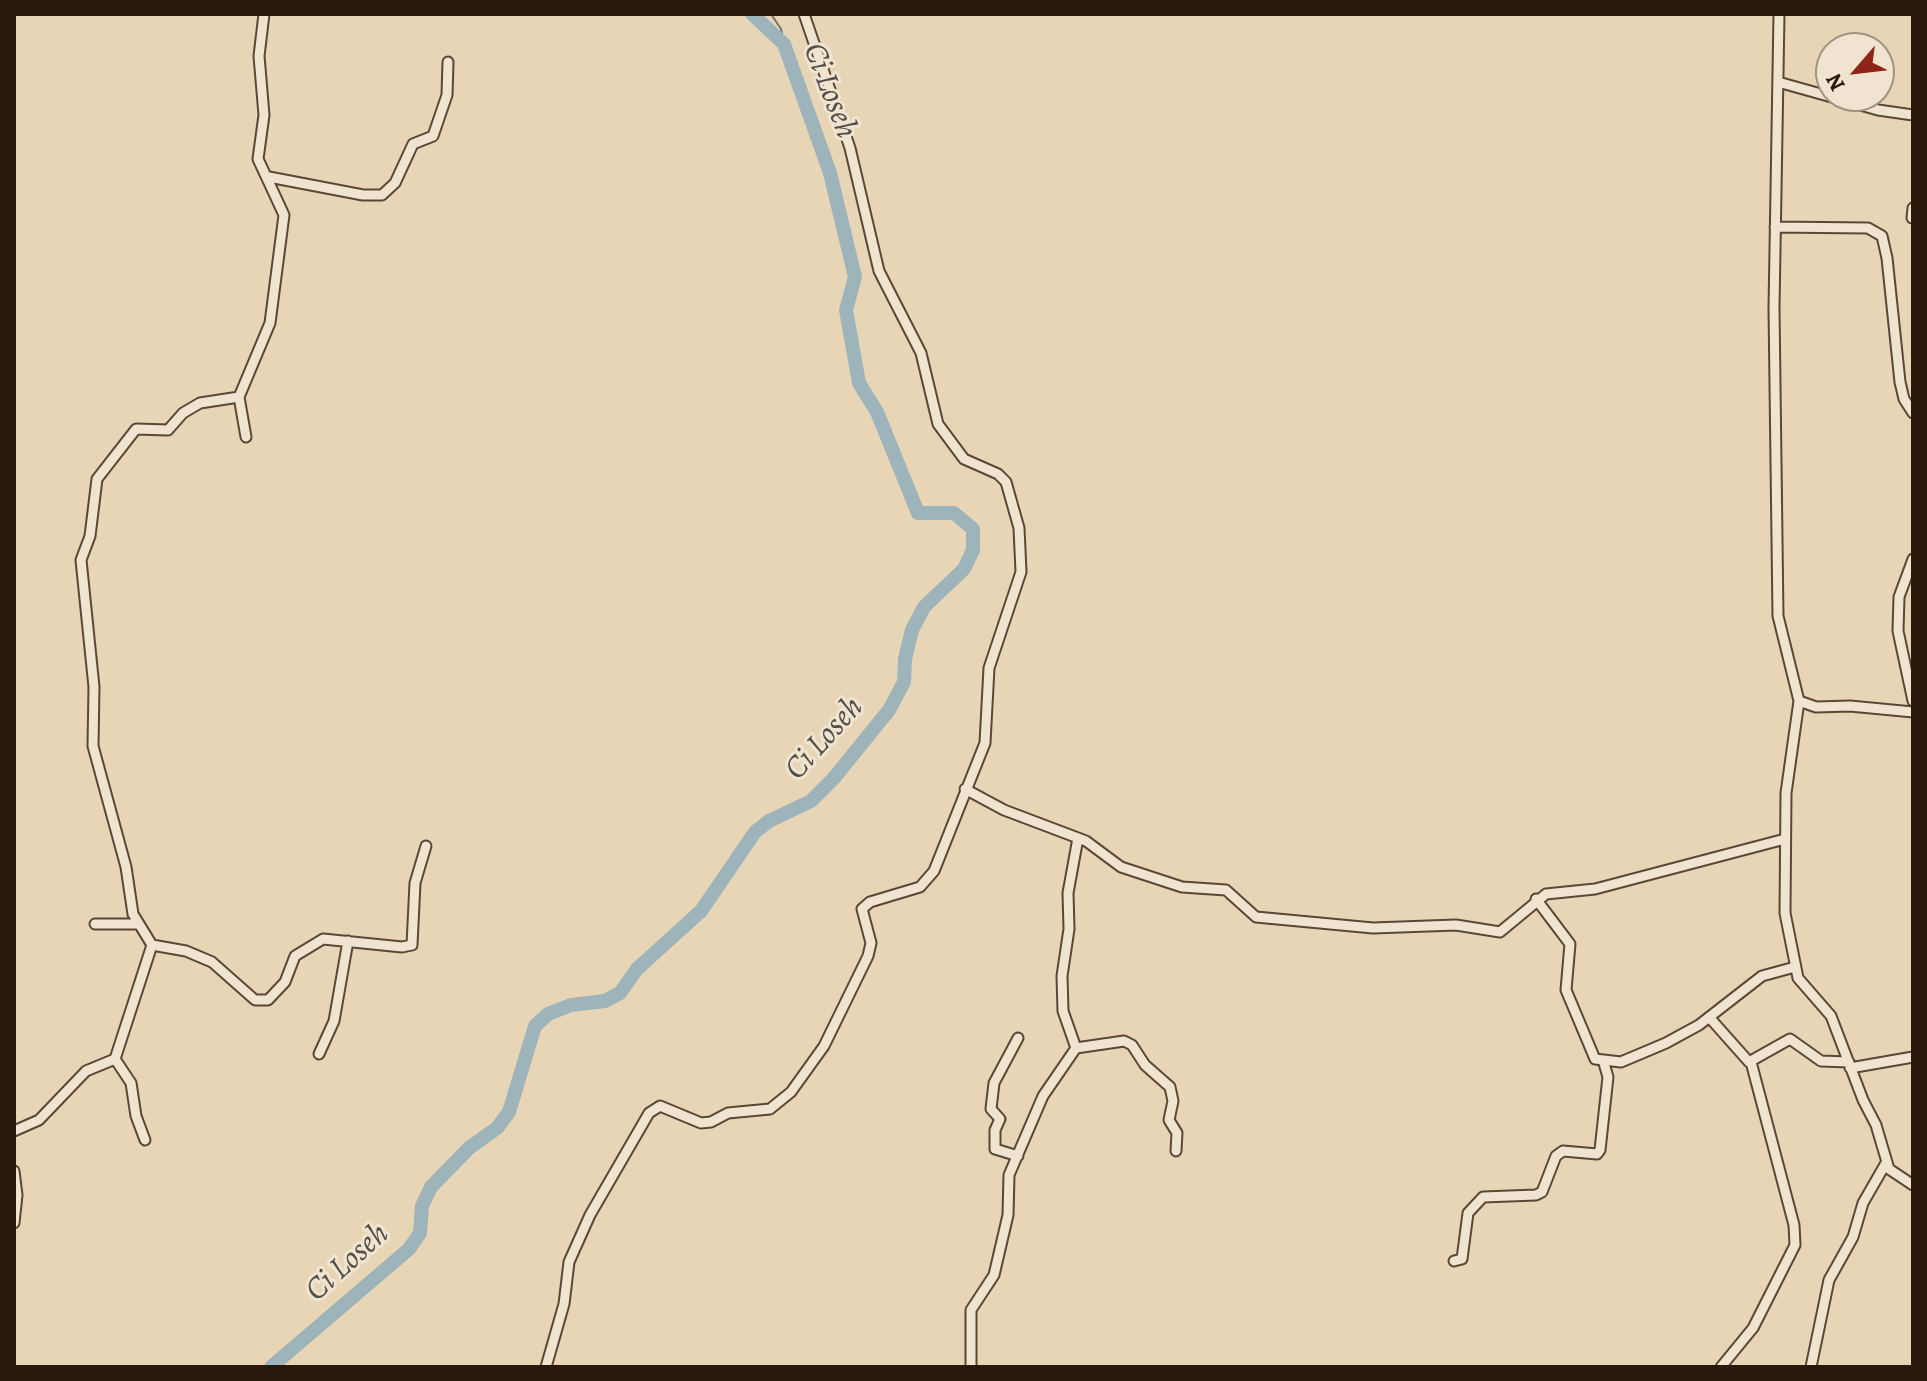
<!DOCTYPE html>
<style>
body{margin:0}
#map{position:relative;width:1927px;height:1381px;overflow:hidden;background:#e8d5b6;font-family:Alegreya,serif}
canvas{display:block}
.frame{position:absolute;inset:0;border:16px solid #2a180a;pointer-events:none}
.north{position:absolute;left:1815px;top:32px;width:80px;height:80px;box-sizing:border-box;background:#f0e4d0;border:2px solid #a19281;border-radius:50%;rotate:242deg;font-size:22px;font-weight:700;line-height:32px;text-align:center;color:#2a180a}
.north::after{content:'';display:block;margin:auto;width:28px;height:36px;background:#8f2418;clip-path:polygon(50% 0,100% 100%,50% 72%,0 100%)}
</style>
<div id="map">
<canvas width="1927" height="1381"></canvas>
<div class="frame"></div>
<div class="north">N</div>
</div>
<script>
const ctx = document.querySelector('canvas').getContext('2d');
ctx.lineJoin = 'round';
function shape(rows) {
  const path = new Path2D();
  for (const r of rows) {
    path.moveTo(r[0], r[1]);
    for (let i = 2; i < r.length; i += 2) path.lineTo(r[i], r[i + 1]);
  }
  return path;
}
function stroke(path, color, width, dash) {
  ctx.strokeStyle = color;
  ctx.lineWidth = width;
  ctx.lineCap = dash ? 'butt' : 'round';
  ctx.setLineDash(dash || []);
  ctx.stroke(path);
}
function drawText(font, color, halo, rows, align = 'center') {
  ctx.font = font + ' Alegreya,serif';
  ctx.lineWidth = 6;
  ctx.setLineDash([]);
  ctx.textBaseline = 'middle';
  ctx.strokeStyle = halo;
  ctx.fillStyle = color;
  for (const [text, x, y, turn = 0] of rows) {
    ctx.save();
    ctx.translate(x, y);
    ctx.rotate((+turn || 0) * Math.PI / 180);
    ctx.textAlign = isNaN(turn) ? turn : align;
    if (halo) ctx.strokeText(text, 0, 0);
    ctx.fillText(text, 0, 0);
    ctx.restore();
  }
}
stroke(shape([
 [771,14,781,29,784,44]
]), '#6f7674', 2);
stroke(shape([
 [271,1367,409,1249,420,1233,422,1206,431,1187,469,1148,497,1128,509,1112,535,1026,548,1014,571,1005,605,1001,620,993,637,969,701,911,755,832,769,821,811,801,834,778,889,710,904,682,905,659,912,630,924,607,964,569,973,550,973,529,954,513,918,513,877,412,859,383,846,310,855,277,830,173,784,44,752,14]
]), '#9db5ba', 14);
const minor = shape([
 [1779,14,1774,308,1778,616,1799,701,1786,793,1785,913,1798,978,1831,1016,1863,1100,1876,1125,1889,1169,1913,1185],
 [1778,82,1878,110,1913,115],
 [269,177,363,195,382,195,395,183,413,144,433,136,447,95,448,62],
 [1912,218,1913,208],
 [1775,227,1868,228,1882,236,1887,258,1900,382,1904,399,1913,413],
 [246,437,239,397,270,323,284,215,258,159,264,115,259,56,264,14],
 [1913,559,1899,597,1898,631,1913,701],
 [1799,701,1816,707,1850,706,1913,712],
 [965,789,1004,810,1086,841,1121,867,1182,887,1226,890,1256,917,1373,928,1456,925,1500,932,1546,894,1595,889,1785,839],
 [1536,899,1570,944,1566,990,1595,1059,1621,1062,1666,1043,1699,1025,1762,976,1795,967],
 [95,924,137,924],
 [152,945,186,951,212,962,255,1000,268,1000,285,982,295,956,323,939,402,947,412,945,415,883,426,846],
 [1709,1017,1749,1062,1790,1039,1821,1061,1849,1062],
 [1018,1038,994,1083,991,1109,1000,1119,995,1130,995,1149,1018,1156],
 [1076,1048,1124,1041,1132,1045,1145,1065,1170,1087,1173,1101,1169,1120,1177,1133,1176,1151],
 [319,1054,334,1021,348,941],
 [115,1059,131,1083,136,1116,145,1140],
 [1850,1068,1913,1057],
 [14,1131,39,1120,86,1071,115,1059,152,945,133,914,126,867,93,746,94,687,81,560,90,536,97,479,136,429,168,430,183,413,200,403,239,397],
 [14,1171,17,1195,14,1223],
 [1454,1261,1462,1259,1468,1213,1483,1197,1536,1195,1542,1192,1556,1156,1563,1151,1597,1154,1600,1150,1608,1077,1603,1060],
 [546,1367,564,1304,569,1262,590,1215,649,1113,660,1106,701,1123,711,1122,728,1113,770,1109,791,1092,824,1046,868,956,871,943,862,909,870,902,920,887,934,871,985,743,989,668,1021,572,1019,528,1006,482,998,474,964,459,938,424,921,353,879,271,850,148,804,14],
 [971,1367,971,1310,994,1275,1008,1215,1009,1175,1043,1096,1076,1048,1063,1011,1062,976,1069,929,1068,893,1078,838],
 [1721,1367,1753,1328,1795,1245,1794,1225,1751,1062],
 [1811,1367,1829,1280,1853,1237,1863,1203,1886,1163]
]);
stroke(minor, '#5a4735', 13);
stroke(minor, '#f0e4d0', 9);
drawText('italic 32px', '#524f48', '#f0e4d0', [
 ["Ci Loseh",829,91,69],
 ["Ci Loseh",825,739,-48],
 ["Ci Loseh",348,1263,-42]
]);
</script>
